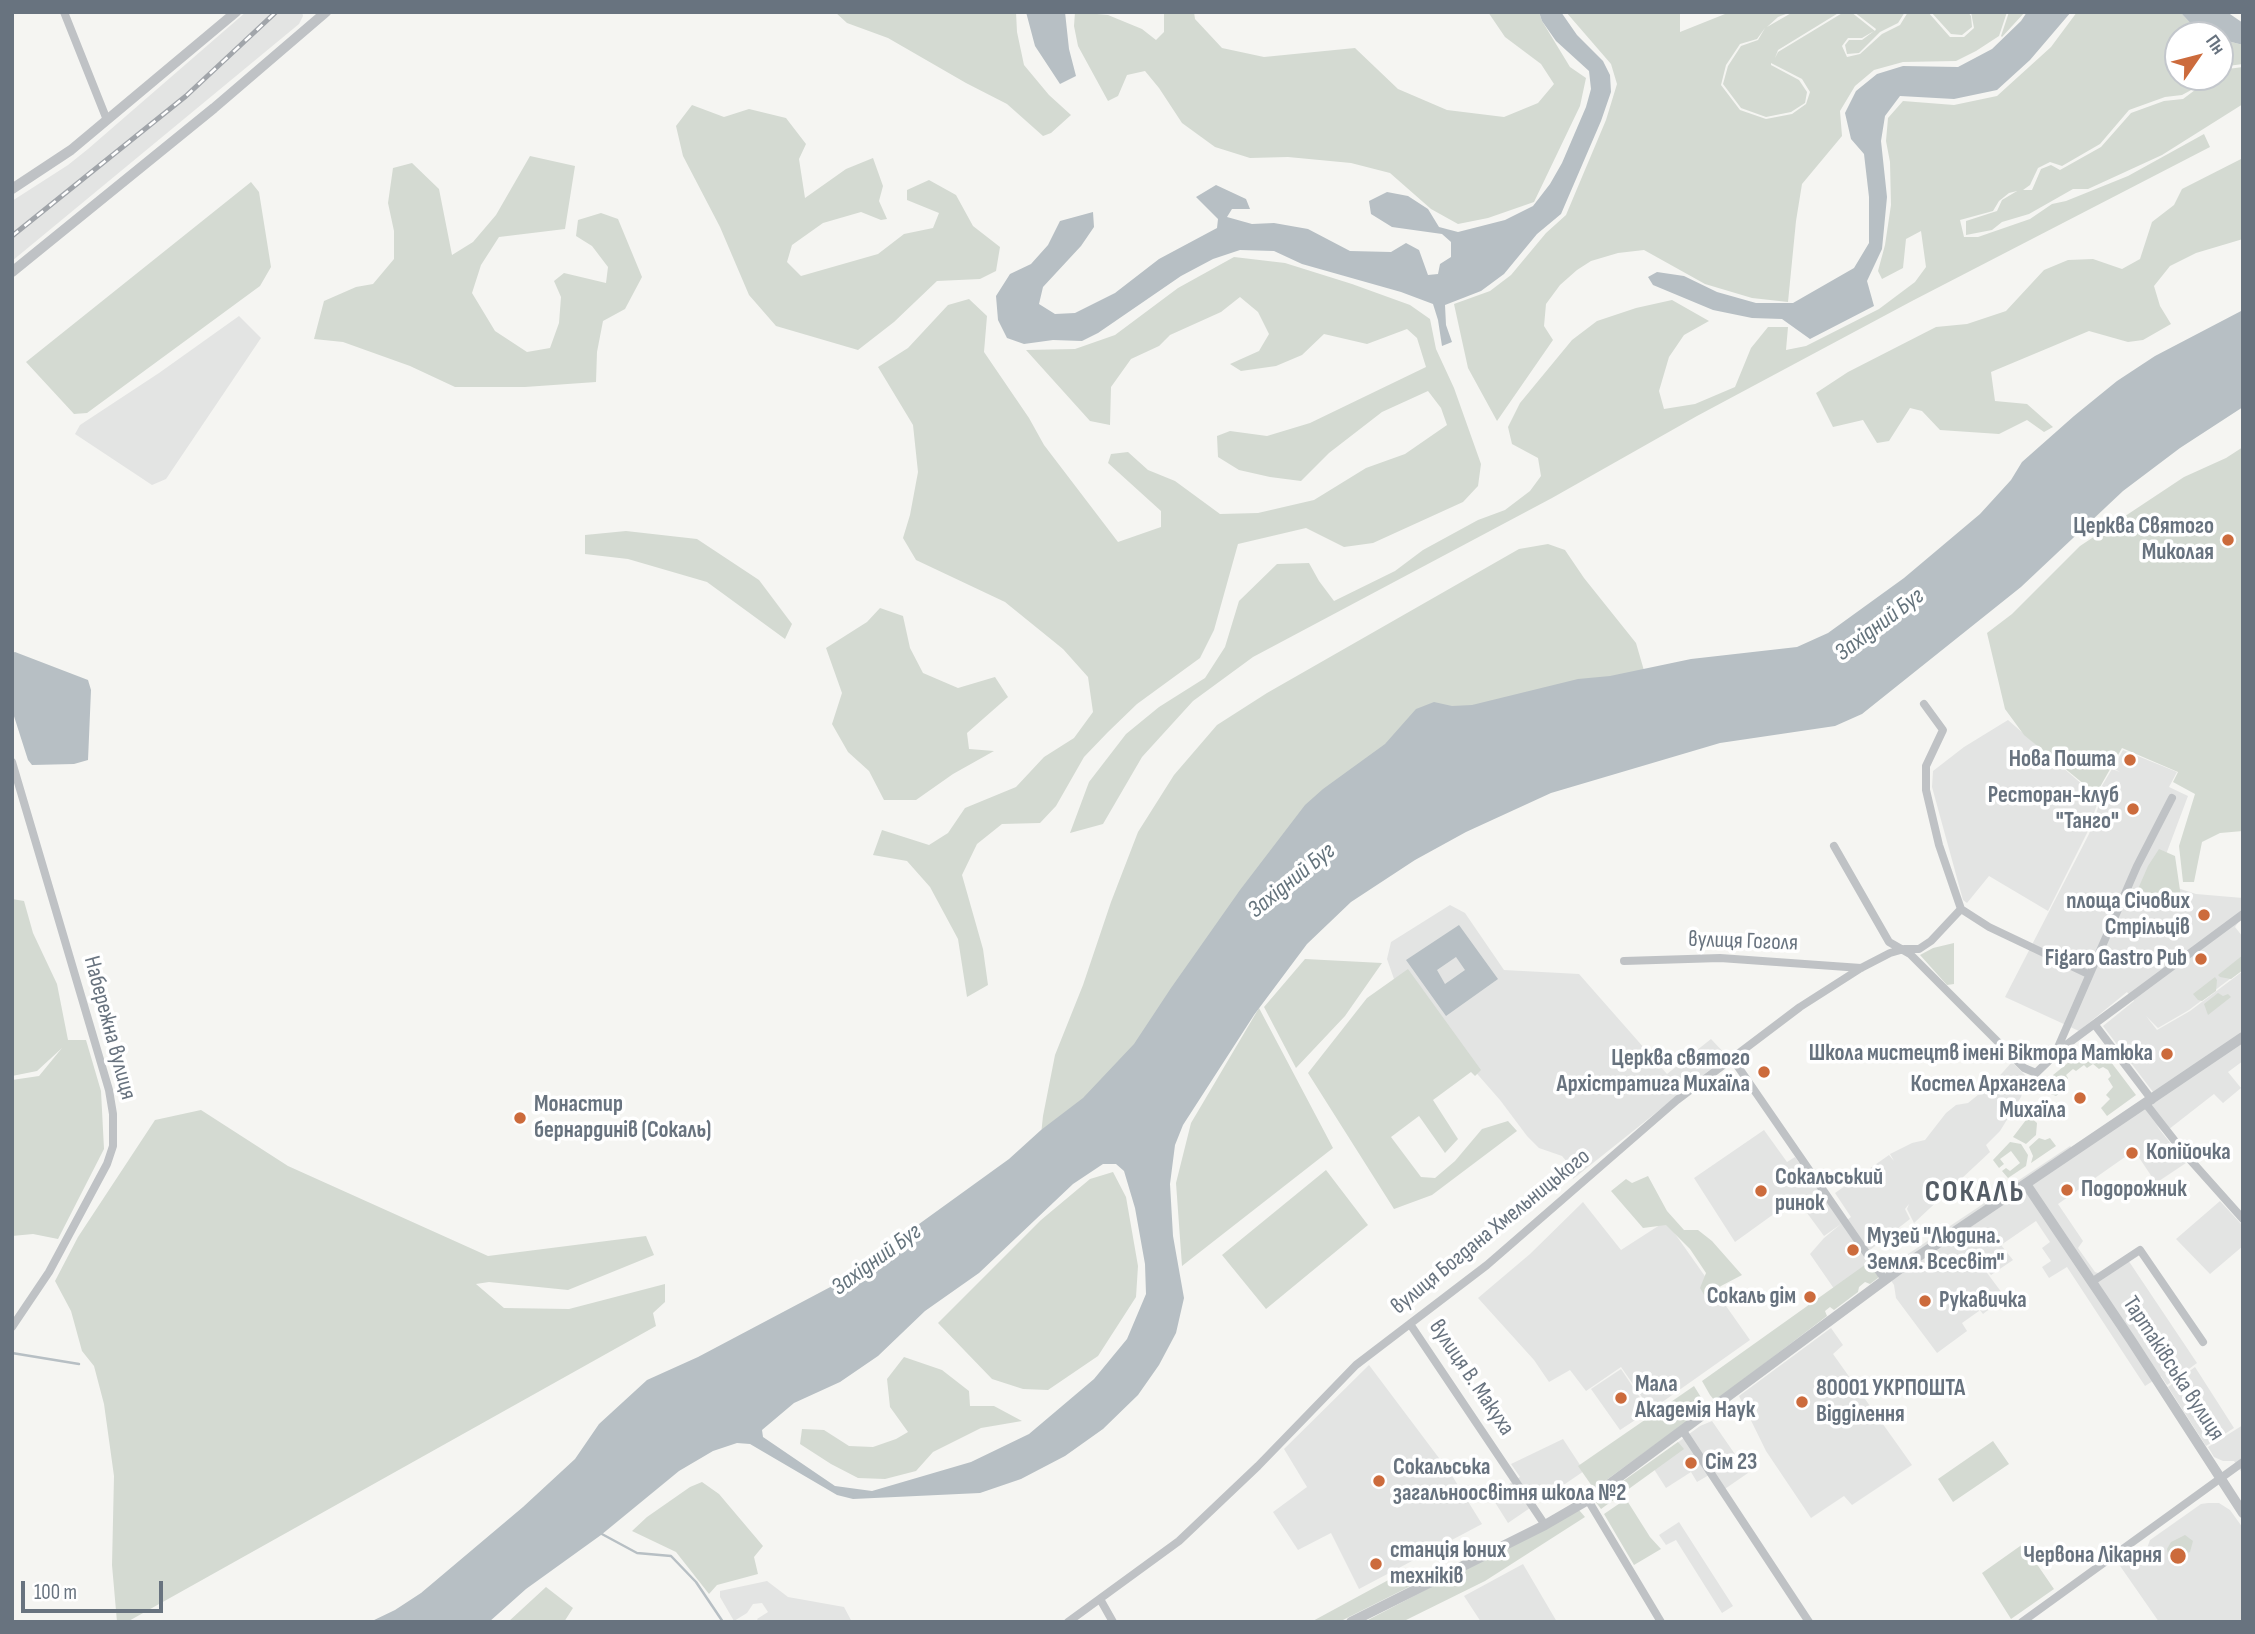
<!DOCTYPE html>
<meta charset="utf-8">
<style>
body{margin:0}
#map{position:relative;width:2255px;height:1634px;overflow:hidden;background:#f5f5f2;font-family:"Sofia Sans Condensed",sans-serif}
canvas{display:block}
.frame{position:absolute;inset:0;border:14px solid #68737f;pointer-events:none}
.north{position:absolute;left:2164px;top:21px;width:70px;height:70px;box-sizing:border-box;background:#fff;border:2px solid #c3c7cc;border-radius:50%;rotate:55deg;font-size:19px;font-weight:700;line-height:28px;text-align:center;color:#68737f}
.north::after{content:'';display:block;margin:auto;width:24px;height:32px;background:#cc6b3c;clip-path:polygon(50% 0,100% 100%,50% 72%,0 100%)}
.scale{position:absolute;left:21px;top:1581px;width:142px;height:32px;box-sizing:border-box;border:4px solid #68737f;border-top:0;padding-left:9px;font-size:21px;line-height:24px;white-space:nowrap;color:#68737f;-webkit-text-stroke:5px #fff;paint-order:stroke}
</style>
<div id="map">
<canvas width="2255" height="1634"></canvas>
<div class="frame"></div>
<div class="north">Пн</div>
<div class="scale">100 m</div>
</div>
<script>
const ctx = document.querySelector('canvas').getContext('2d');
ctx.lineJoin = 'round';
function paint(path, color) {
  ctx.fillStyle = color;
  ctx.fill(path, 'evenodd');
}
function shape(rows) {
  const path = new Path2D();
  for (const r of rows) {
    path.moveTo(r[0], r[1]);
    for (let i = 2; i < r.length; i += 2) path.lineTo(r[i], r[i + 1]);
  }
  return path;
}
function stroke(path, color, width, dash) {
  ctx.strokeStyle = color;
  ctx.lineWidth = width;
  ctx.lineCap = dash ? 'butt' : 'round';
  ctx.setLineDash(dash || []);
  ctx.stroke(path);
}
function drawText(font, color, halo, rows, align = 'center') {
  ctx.font = font + ' "Sofia Sans Condensed",sans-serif';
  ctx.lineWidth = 7;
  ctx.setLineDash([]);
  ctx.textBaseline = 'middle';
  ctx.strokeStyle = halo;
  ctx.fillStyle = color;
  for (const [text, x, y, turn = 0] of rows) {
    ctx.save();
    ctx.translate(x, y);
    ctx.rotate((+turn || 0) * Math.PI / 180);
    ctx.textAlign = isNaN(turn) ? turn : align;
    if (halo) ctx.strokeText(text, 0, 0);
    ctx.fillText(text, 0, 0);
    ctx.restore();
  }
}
paint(shape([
 [246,12,302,12,303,16,299,24,12,261,12,201,68,165,88,149],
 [239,316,261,338,166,479,152,485,75,434,80,425,159,373],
 [2008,720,2099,799,2087,833,2048,911,1989,876,1967,903,1963,900,1932,787,1933,771,1964,747],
 [2123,750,2177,772,2169,787,2188,796,2156,881,2196,894,2243,898,2243,916,2235,927,2243,937,2243,969,2189,1010,2158,1028,2146,1016,2157,1030,2190,1011,2243,971,2243,1061,2228,1072,2241,1088,2223,1103,2214,1094,2164,1133,2156,1125,2186,1163,2156,1183,2138,1156,2125,1157,2058,1204,2083,1241,2078,1248,2095,1272,2107,1276,2128,1260,2197,1363,2167,1385,2161,1376,2145,1386,2067,1267,2049,1278,2042,1267,2051,1261,2042,1248,2050,1242,2036,1221,2001,1245,2013,1260,1991,1275,1973,1254,2005,1297,1983,1314,1969,1296,1979,1311,1962,1323,1967,1331,1937,1353,1896,1298,1894,1285,1884,1270,2070,1146,2076,1153,2157,1092,2153,1092,2103,1026,2134,1001,2127,992,2079,1031,2005,997,2089,834,2101,799,2097,794,2112,769,2120,772,2113,768],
 [1450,905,1465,913,1504,970,1579,974,1667,1074,1711,1039,1727,1056,1573,1179,1574,1170,1562,1156,1539,1148,1527,1136,1500,1100,1394,979,1387,959,1391,942],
 [2012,1062,2027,1077,2021,1097,2000,1131,1986,1145,1990,1152,1914,1223,1907,1209,1909,1204,1905,1209,1910,1219,1870,1250,1878,1263,1837,1293,1810,1254,1824,1238,1841,1224,1824,1236,1796,1198,1735,1242,1694,1178,1764,1130,1787,1162,1795,1157,1843,1223,1851,1217,1835,1193,1889,1155,1894,1161,1890,1154,1912,1143,1925,1140,1946,1113,1956,1105,1968,1103,1994,1082],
 [2220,1201,2243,1226,2243,1246,2210,1274,2176,1239],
 [1583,1202,1621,1250,1666,1221,1750,1340,1651,1410,1621,1367,1586,1391,1570,1370,1549,1382,1534,1360,1478,1298,1530,1254],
 [1831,1328,1843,1345,1833,1354,1912,1465,1852,1505,1844,1496,1811,1518,1766,1451,1739,1396],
 [1369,1365,1451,1474,1482,1524,1359,1589,1331,1533,1298,1550,1273,1512,1307,1487,1284,1449],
 [2195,1367,2234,1428,2206,1446,2168,1387],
 [1621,1369,1649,1411,1620,1430,1591,1389],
 [1712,1421,1748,1473,1719,1493,1709,1475,1697,1482,1691,1472,1666,1488,1650,1463,1700,1426],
 [2243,1425,2243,1473,2242,1473,2234,1461,2223,1461,2214,1457,2208,1447],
 [1563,1439,1584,1471,1508,1523,1491,1496,1520,1477,1511,1464],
 [2208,1503,2219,1503,2230,1510,2243,1528,2243,1622,2159,1622,2118,1563,2124,1559,2137,1557,2146,1551,2150,1540,2201,1504],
 [1679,1522,1733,1606,1722,1613,1676,1540,1666,1545,1659,1535],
 [1523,1564,1557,1622,1481,1622,1464,1596],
 [767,1581,788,1597,844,1607,852,1622,759,1622,757,1619,768,1612,762,1603,753,1604,747,1613,734,1621,720,1597,720,1591]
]), '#e3e4e3');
paint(shape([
 [835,12,1016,12,1017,32,1024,65,1049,95,1071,115,1051,133,1043,136,1007,104,966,83,888,38,847,23],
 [1075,12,1108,15,1142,29,1156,40,1164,32,1164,12,1194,12,1195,19,1222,48,1264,57,1355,48,1398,89,1447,110,1504,117,1538,103,1554,84,1541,64,1505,37,1488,12,1539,12,1542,21,1570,67,1586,78,1580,106,1534,202,1488,218,1458,224,1431,209,1390,173,1351,163,1288,157,1250,158,1215,147,1182,123,1159,88,1145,71,1127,75,1118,96,1108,101,1078,46,1074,26],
 [1566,12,1680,12,1680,32,1730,12,1791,12,1778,17,1767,27,1793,12,1840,12,1778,50,1775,58,1778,52,1844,12,1851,12,1875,31,1876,29,1854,12,1905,12,1898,23,1880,32,1859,53,1847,54,1845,45,1849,40,1862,40,1874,31,1862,38,1848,38,1842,46,1847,57,1860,54,1882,34,1900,25,1908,12,1928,12,1950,37,1964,37,1974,28,1971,12,2007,12,1999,36,1976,51,1956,61,1903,62,1874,70,1855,86,1840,111,1842,136,1802,184,1796,221,1788,302,1752,298,1705,284,1644,250,1618,253,1591,261,1577,270,1560,285,1546,304,1544,326,1553,340,1497,421,1468,368,1454,304,1490,291,1511,275,1546,233,1566,215,1606,120,1617,84,1611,64],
 [1765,28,1758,40,1741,46,1728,66,1723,84,1741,108,1766,117,1791,112,1805,103,1807,92,1799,80,1771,65,1771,63,1802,79,1810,92,1806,104,1792,114,1766,119,1740,110,1721,85,1726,65,1740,44,1757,39],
 [1931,12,1968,12,1971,16,1972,27,1962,35,1951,34],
 [2009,12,2025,12,2002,37,2001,36],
 [2077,12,2180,12,2197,30,2207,35,2178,35,2178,77,2201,77,2193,89,2182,95,2165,97,2129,110,2100,144,2062,166,2050,162,2038,168,2030,185,2023,190,2032,190,2041,169,2051,165,2060,170,2101,147,2131,113,2164,101,2183,99,2195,90,2203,77,2220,77,2220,70,2243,67,2243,104,2162,155,2088,189,2073,189,2029,214,2002,222,1992,230,1966,235,1966,221,1997,211,2002,200,2017,191,2009,193,1999,201,1993,211,1960,220,1964,237,1978,237,2030,219,2052,204,2066,201,2128,176,2204,134,2210,147,1912,301,1697,416,1552,498,1253,657,1193,701,1142,757,1103,824,1070,833,1089,782,1126,734,1159,707,1205,678,1225,647,1239,601,1277,564,1309,563,1319,581,1334,601,1395,571,1423,550,1478,520,1505,510,1530,491,1541,476,1538,458,1512,444,1508,427,1520,403,1572,340,1597,321,1636,308,1672,300,1709,321,1684,335,1669,357,1659,391,1664,409,1695,404,1735,387,1751,348,1768,327,1788,327,1786,350,1806,346,1879,309,1915,282,1926,267,1921,231,1906,239,1903,268,1882,279,1878,271,1885,245,1891,205,1890,162,1886,141,1888,118,1903,101,1954,105,1997,96,2051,47],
 [2220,39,2243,45,2243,64,2220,67],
 [692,105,724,117,749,109,786,118,806,144,799,159,805,198,846,169,873,158,883,186,879,201,887,219,881,220,861,212,823,223,792,245,787,262,801,276,878,254,904,234,933,228,939,213,907,200,907,190,929,180,956,195,973,226,1000,247,996,271,980,279,937,281,894,322,858,350,776,326,749,295,720,227,683,156,676,126],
 [530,156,575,166,565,229,499,237,481,265,472,293,495,331,527,352,550,348,559,323,561,297,554,281,564,273,606,283,608,267,592,246,576,236,578,220,601,213,618,219,642,277,625,309,603,321,597,352,596,382,525,387,455,387,410,366,343,342,314,339,324,301,356,287,373,284,394,259,394,231,388,203,393,168,412,163,439,189,452,255,473,242,496,215],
 [2243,158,2243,239,2196,253,2170,266,2154,286,2160,306,2171,324,2143,340,2128,342,2089,331,1991,372,1995,401,2027,404,2053,427,2044,432,2027,420,1999,434,1940,430,1922,411,1910,408,1889,441,1877,443,1863,420,1833,427,1816,393,1848,372,1936,327,1967,324,2006,311,2044,270,2068,260,2093,259,2122,269,2140,259,2152,222,2174,205,2182,189],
 [251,182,259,192,271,267,260,286,87,413,74,414,26,362],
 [1234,257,1285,263,1352,284,1410,305,1430,319,1436,349,1454,388,1481,464,1478,486,1463,502,1373,543,1344,547,1306,528,1238,544,1214,630,1200,658,1137,704,1108,732,1084,757,1056,806,1040,823,1002,824,977,844,962,875,983,949,988,985,967,997,958,939,930,887,907,861,873,855,882,830,929,845,948,833,965,808,1016,787,1044,757,1074,738,1093,712,1088,677,1063,649,1005,602,916,560,903,538,910,515,918,472,913,425,878,367,908,348,948,305,969,299,987,316,984,352,1029,418,1044,445,1118,542,1161,527,1161,511,1108,463,1111,454,1128,452,1148,470,1175,481,1220,514,1258,513,1314,500,1366,468,1405,454,1447,425,1441,408,1428,391,1382,412,1329,453,1301,481,1270,477,1239,470,1218,457,1217,436,1230,431,1267,436,1310,423,1426,367,1417,338,1407,329,1367,344,1324,334,1302,355,1276,366,1241,371,1230,364,1259,351,1269,334,1258,312,1240,297,1221,312,1170,335,1159,346,1131,359,1111,387,1110,425,1090,421,1026,350,1075,349,1115,335,1178,288],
 [2243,447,2243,831,2220,833,2202,842,2194,882,2183,882,2179,846,2195,794,2173,782,2178,772,2122,748,2096,794,2024,735,2005,709,1987,633,2012,614,2080,546,2184,477,2226,458],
 [626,531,697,539,759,580,792,624,785,639,707,582,628,559,585,554,585,535],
 [1548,544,1565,550,1584,578,1636,643,1645,674,1135,1060,1040,1144,1043,1116,1055,1055,1083,985,1111,902,1138,832,1174,775,1217,725,1267,693,1519,549],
 [880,608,903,616,910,648,923,673,958,688,995,677,1008,697,967,733,969,749,994,751,953,774,916,800,884,800,869,771,848,752,832,724,842,693,826,648,867,622],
 [2159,849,2175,856,2181,897,2179,906,2138,889,2148,866],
 [12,899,24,901,33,933,57,984,68,1040,86,1040,101,1091,104,1149,58,1239,33,1234,12,1236,12,1080,39,1076,62,1048,37,1071,12,1076],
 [1954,943,1954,984,1947,985,1920,955,1933,948],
 [2243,955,2243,970,2231,979,2220,977,2218,975],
 [1305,959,1382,963,1345,1016,1296,1068,1264,1007],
 [1408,969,1481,1070,1475,1076,1471,1072,1433,1100,1458,1139,1445,1153,1419,1116,1391,1137,1421,1177,1435,1178,1455,1161,1482,1129,1508,1121,1517,1131,1432,1195,1394,1209,1308,1073,1367,998],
 [2215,977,2217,980,2216,991,2202,1001,2198,1000,2193,994],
 [2218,993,2223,996,2228,994,2231,997,2208,1015,2204,1004],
 [1259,1008,1333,1148,1182,1266,1176,1183,1191,1123],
 [2095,1041,2136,1095,2107,1116,2101,1108,2110,1099,2106,1095,2113,1087,2108,1079,2111,1076,2108,1070,2103,1067,2099,1069,2093,1064,2087,1068,2084,1065,2076,1071,2073,1069,2066,1075,2068,1078,2065,1083,2068,1086,2056,1096,2051,1094,2053,1075],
 [201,1110,288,1166,488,1256,646,1236,654,1255,568,1290,489,1282,476,1284,504,1308,569,1309,665,1284,665,1302,653,1313,656,1326,127,1622,117,1622,112,1565,114,1476,104,1404,94,1366,82,1351,71,1311,55,1281,78,1237,155,1120],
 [2029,1116,2037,1123,2036,1135,2026,1144,2013,1137],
 [2039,1138,2045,1140,2050,1138,2056,1146,2031,1163,2033,1156,2029,1147],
 [2010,1142,2021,1144,2028,1155,2026,1166,2008,1178,2002,1171,2006,1168,2010,1171,2020,1163,2011,1151,2000,1159,2004,1164,1999,1168,1993,1160],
 [1326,1170,1368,1225,1266,1309,1222,1255],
 [1113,1172,1126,1197,1138,1266,1136,1297,1098,1356,1048,1390,1023,1389,992,1379,938,1323,1041,1220,1090,1179],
 [1648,1176,1667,1211,1684,1230,1698,1230,1712,1241,1742,1275,1721,1286,1706,1298,1700,1288,1706,1273,1690,1249,1666,1225,1643,1228,1611,1191,1626,1179,1632,1183],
 [1869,1262,1878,1274,1878,1278,1870,1284,1865,1282,1859,1287,1858,1292,1834,1310,1830,1307,1825,1311,1827,1316,1715,1401,1710,1395,1702,1381],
 [904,1357,942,1370,969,1391,970,1406,994,1406,1022,1421,981,1428,933,1452,916,1471,885,1479,858,1478,831,1464,800,1444,802,1429,824,1430,849,1446,873,1447,896,1439,908,1432,890,1407,887,1379],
 [1694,1386,1707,1407,1594,1489,1578,1466],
 [1993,1441,2009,1464,1953,1502,1938,1479],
 [1678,1442,1684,1449,1601,1509,1595,1501],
 [702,1482,719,1494,763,1546,754,1557,758,1574,717,1585,709,1594,676,1552,632,1531,647,1517,690,1487],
 [1626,1499,1650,1537,1661,1549,1634,1565,1604,1514],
 [1579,1510,1585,1517,1485,1581,1402,1622,1364,1622],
 [2185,1535,2193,1541,2190,1552,2177,1558,2168,1554,2167,1549,2171,1542],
 [2023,1544,2054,1589,2011,1619,1982,1573],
 [1405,1571,1413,1585,1339,1622,1311,1622],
 [546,1587,573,1608,564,1622,508,1622]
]), '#d4dad2');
paint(shape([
 [1026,12,1065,12,1069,49,1076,76,1060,84,1035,46],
 [1539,12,1561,12,1577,35,1603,61,1610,75,1611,92,1601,121,1561,214,1537,234,1504,274,1481,291,1445,305,1446,325,1452,342,1442,346,1438,320,1433,304,1401,292,1302,264,1274,251,1240,250,1213,259,1181,276,1098,333,1082,341,1053,340,1024,344,1007,338,998,320,996,296,1010,274,1031,264,1048,245,1060,221,1093,212,1094,227,1081,246,1043,287,1039,304,1055,314,1075,313,1115,293,1159,259,1217,228,1218,219,1196,197,1216,185,1246,199,1250,209,1232,209,1227,217,1252,224,1274,223,1308,229,1350,251,1391,252,1406,243,1419,250,1428,275,1438,274,1440,264,1451,257,1451,242,1442,234,1392,227,1371,214,1369,201,1387,192,1408,196,1428,209,1439,227,1458,232,1505,220,1533,206,1550,184,1562,163,1586,107,1591,89,1589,71,1556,41,1542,21],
 [2027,12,2071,12,2030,60,1997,90,1954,99,1900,96,1885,116,1881,141,1887,197,1882,249,1867,281,1874,306,1810,339,1782,319,1752,318,1713,310,1653,285,1648,277,1657,272,1684,276,1717,292,1756,303,1793,303,1854,268,1869,243,1869,197,1864,154,1851,139,1845,113,1856,91,1877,74,1903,66,1958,67,1992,49,2021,21],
 [2180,12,2227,12,2243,23,2243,45,2220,39,2220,35,2207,35,2197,30],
 [2243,310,2243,407,2180,448,2123,491,2021,587,1862,714,1835,726,1720,743,1551,793,1466,832,1415,860,1351,902,1307,944,1254,1015,1183,1125,1175,1145,1170,1184,1173,1236,1184,1298,1176,1333,1159,1365,1138,1395,1103,1429,1065,1456,1021,1479,980,1493,853,1499,837,1495,750,1444,737,1443,713,1451,679,1471,601,1535,526,1589,489,1622,370,1622,395,1610,421,1593,523,1507,575,1459,599,1424,647,1380,698,1357,836,1284,1009,1159,1041,1130,1083,1098,1134,1044,1171,988,1240,890,1305,805,1323,789,1385,744,1416,709,1434,702,1452,706,1472,705,1578,679,1610,676,1691,659,1797,647,1828,633,1904,578,1980,514,2011,480,2022,462,2074,416,2117,381,2155,356],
 [1103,1164,1116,1164,1124,1171,1135,1208,1145,1264,1146,1294,1127,1339,1094,1379,1029,1434,971,1462,872,1491,835,1486,763,1437,762,1430,794,1403,840,1382,878,1356,925,1311,979,1273,1073,1184],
 [15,652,88,680,91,690,88,760,74,764,32,765,28,760,12,710,12,653],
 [1459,925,1498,979,1446,1016,1406,960],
 [1456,957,1465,970,1445,984,1437,970]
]), '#b7bfc4');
stroke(shape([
 [12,1353,79,1364],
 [600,1533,637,1553,671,1556,696,1582,723,1622]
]), '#b7bfc4', 2.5);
stroke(shape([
 [64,12,107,120],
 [1924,704,1943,730,1926,766,1926,790,1939,845,1961,909,1989,927,2088,974],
 [12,762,109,1090,113,1114,113,1146,107,1164,49,1272,12,1327],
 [1834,846,1889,942,1910,954,2024,1068,2036,1073,2062,1048,2243,914],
 [1624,961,1720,958,1861,968],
 [2095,1025,2152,1100],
 [2055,1054,2137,866,2172,798],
 [1732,1058,1885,1280],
 [2146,1104,2185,1154,2243,1219],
 [2093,1281,2140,1250,2203,1342],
 [1410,1324,1545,1525],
 [1683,1431,1809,1622],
 [1588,1500,1661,1622],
 [1100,1599,1113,1622],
 [1068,1622,1179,1541,1258,1466,1356,1365,1487,1265,1677,1100,1800,1007,1861,968,1890,953,1904,949,1919,949,1931,941,1961,909],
 [2022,1622,2243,1462]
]), '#bfc2c5', 8);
stroke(shape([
 [12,189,71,150,236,12],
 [12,272,214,108,326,12],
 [2026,1184,2131,1340,2243,1513],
 [1351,1622,1545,1525,1588,1500,1901,1268,2243,1037]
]), '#bfc2c5', 10);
const rail = shape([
 [12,236,186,96,276,12]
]);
stroke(rail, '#a1a5aa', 5);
stroke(rail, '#fff', 2.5, [8]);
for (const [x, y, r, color] of [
 [2228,540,7,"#cc6b3c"],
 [2130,760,7,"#cc6b3c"],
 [2133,809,7,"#cc6b3c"],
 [2204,915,7,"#cc6b3c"],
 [2201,959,7,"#cc6b3c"],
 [2167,1054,7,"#cc6b3c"],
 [1764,1072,7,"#cc6b3c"],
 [2080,1098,7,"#cc6b3c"],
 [520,1118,7,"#cc6b3c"],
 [2132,1153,7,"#cc6b3c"],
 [2067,1190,7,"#cc6b3c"],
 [1761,1191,7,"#cc6b3c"],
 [1853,1250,7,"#cc6b3c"],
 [1810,1297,7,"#cc6b3c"],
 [1925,1301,7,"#cc6b3c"],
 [1621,1398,7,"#cc6b3c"],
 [1802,1402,7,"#cc6b3c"],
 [1691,1463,7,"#cc6b3c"],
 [1379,1481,7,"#cc6b3c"],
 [2178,1556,9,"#cc6b3c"],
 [1376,1564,7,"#cc6b3c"]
]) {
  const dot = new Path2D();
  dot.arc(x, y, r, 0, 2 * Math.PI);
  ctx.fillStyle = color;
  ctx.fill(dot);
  stroke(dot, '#fff', 2.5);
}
drawText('bold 23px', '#68737f', '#fff', [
 ["Церква Святого",2214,527,"right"],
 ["Миколая",2214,553,"right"],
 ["Нова Пошта",2116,760,"right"],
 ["Ресторан-клуб",2119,796,"right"],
 ["\"Танго\"",2119,822,"right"],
 ["площа Січових",2190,902,"right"],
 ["Стрільців",2190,928,"right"],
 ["Figaro Gastro Pub",2187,959,"right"],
 ["Школа мистецтв імені Віктора Матюка",2153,1054,"right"],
 ["Церква святого",1750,1059,"right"],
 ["Архістратига Михаїла",1750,1085,"right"],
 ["Костел Архангела",2066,1085,"right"],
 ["Михаїла",2066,1111,"right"],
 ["Монастир",534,1105],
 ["бернардинів (Сокаль)",534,1131],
 ["Копійочка",2146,1153],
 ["Сокальський",1775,1178],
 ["ринок",1775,1204],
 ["Подорожник",2081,1190],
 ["Музей \"Людина.",1867,1237],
 ["Земля. Всесвіт\"",1867,1263],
 ["Сокаль дім",1796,1297,"right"],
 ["Рукавичка",1939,1301],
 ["Мала",1635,1385],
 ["Академія Наук",1635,1411],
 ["80001 УКРПОШТА",1816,1389],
 ["Відділення",1816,1415],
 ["Сім 23",1705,1463],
 ["Сокальська",1393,1468],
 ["загальноосвітня школа №2",1393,1494],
 ["станція юних",1390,1551],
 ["техніків",1390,1577],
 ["Червона Лікарня",2162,1556,"right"]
], 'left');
drawText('23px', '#68737f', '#fff', [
 ["вулиця Гоголя",1743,942,2],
 ["Набережна вулиця",109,1028,75],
 ["вулиця Богдана Хмельницького",1491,1232,-39],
 ["Тартаківська вулиця",2173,1369,57],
 ["вулиця В. Макуха",1471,1378,56]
]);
drawText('italic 24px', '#64737c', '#fff', [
 ["Західний Буг",1880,625,-37],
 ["Західний Буг",1292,881,-39],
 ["Західний Буг",877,1260,-36]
]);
ctx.letterSpacing = '2px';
drawText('bold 30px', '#555d66', '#fff', [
 ["СОКАЛЬ",1975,1193]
]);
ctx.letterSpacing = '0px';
</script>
